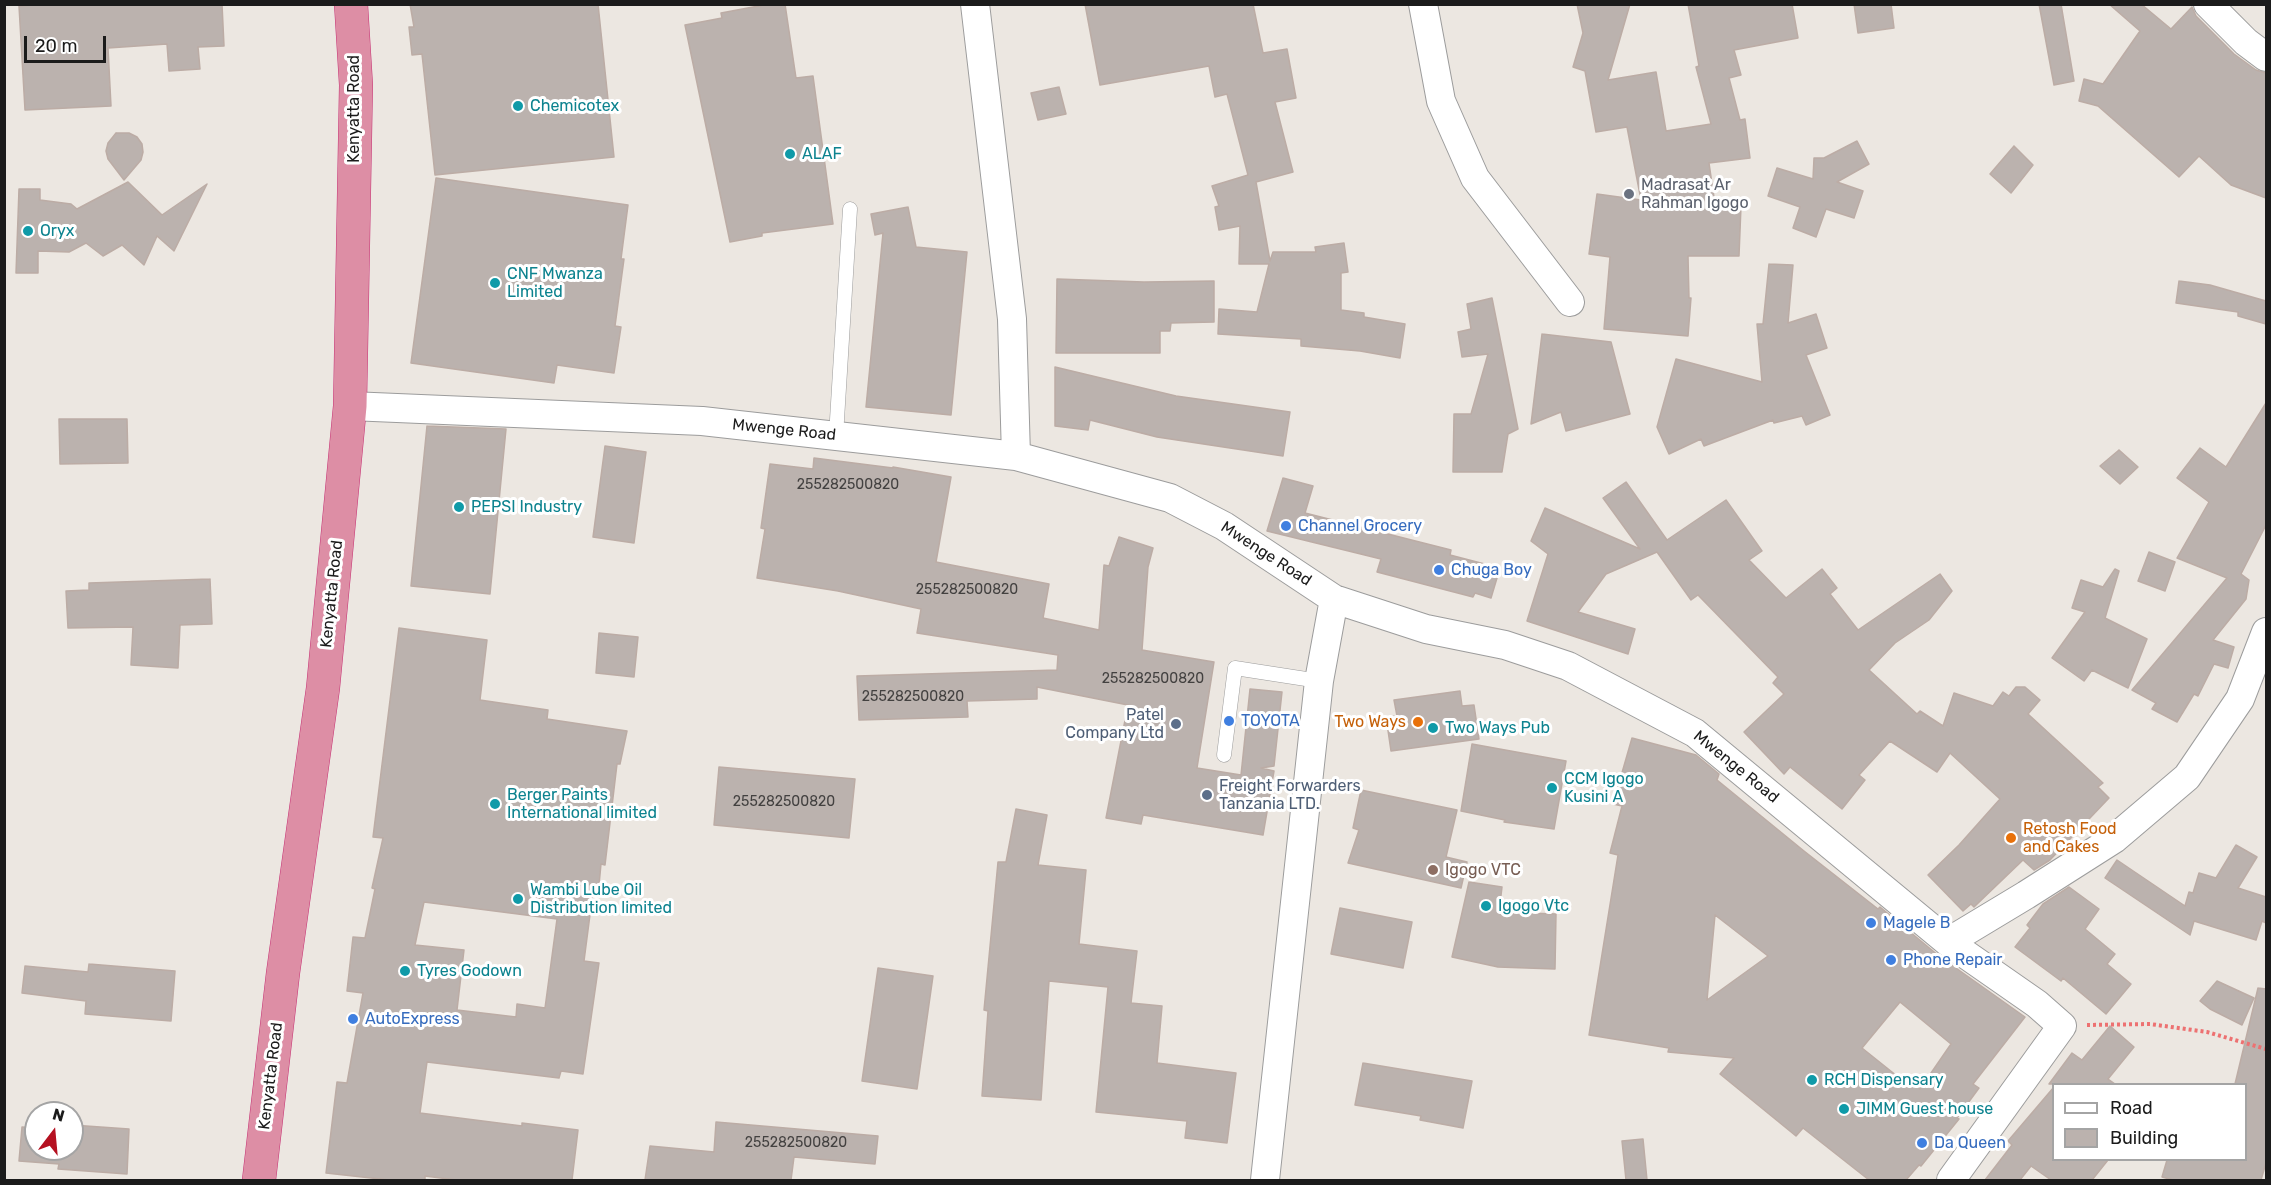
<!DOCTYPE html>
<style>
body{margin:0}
#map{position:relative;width:2271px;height:1185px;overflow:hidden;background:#ece7e1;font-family:Rubik,sans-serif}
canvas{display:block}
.frame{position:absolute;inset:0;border:6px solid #1b1b1b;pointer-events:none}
.legend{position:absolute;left:2052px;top:1083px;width:195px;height:78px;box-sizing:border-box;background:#fff;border:2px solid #a4a4a4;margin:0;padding:8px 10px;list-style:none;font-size:18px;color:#1b1b1b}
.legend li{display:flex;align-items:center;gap:12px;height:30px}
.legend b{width:30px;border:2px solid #a4a4a4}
.north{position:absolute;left:24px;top:1101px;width:60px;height:60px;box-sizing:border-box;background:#fff;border:2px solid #a4a4a4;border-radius:50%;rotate:16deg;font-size:16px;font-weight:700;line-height:24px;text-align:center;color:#1b1b1b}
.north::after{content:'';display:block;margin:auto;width:21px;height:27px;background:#b51121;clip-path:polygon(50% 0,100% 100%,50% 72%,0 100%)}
.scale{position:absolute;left:24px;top:36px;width:82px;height:27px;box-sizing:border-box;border:3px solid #1b1b1b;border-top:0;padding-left:8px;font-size:18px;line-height:21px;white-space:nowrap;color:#1b1b1b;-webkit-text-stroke:4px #fff;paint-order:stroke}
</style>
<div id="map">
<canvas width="2271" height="1185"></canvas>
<div class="frame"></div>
<ul class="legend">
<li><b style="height:8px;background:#fff"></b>Road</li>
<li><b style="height:16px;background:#bbb2ae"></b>Building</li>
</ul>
<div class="north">N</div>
<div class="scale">20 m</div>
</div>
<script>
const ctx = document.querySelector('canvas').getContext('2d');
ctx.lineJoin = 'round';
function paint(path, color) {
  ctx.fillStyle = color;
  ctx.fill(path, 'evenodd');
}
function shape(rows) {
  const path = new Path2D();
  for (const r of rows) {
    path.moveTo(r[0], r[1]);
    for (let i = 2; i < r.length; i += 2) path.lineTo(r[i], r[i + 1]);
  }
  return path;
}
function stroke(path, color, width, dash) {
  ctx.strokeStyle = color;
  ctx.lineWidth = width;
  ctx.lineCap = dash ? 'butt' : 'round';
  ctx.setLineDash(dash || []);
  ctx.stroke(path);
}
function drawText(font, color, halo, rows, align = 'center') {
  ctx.font = font + ' Rubik,sans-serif';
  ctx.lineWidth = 6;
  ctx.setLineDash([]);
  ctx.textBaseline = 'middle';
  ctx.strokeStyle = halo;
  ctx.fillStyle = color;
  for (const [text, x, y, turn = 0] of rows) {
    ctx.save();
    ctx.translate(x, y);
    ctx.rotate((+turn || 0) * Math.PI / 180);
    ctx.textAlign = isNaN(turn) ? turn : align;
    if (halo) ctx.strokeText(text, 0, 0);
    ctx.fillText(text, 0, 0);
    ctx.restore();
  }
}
const building = shape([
 [48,4,222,4,224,46,198,47,200,69,169,71,167,44,108,48,111,106,25,110,19,6,48,4],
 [410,4,598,4,614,157,435,175,422,54,412,55,409,27,414,27,410,4],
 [769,4,785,4,796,78,813,76,833,224,762,233,762,236,730,242,685,25,722,18,721,13,769,4],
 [1085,4,1253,4,1263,53,1287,49,1296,98,1275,102,1293,172,1256,182,1270,261,1273,252,1316,252,1315,247,1344,243,1348,272,1341,273,1341,310,1364,313,1364,317,1405,324,1400,358,1360,351,1301,346,1301,339,1218,334,1219,309,1257,312,1269,264,1239,264,1240,226,1219,230,1215,207,1219,206,1212,186,1248,175,1227,94,1215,97,1209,66,1100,85,1085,4],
 [1577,4,1630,4,1608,80,1656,72,1666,131,1711,124,1696,67,1699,66,1688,4,1792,4,1798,38,1734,50,1741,75,1729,78,1740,120,1745,119,1750,158,1709,163,1715,204,1741,206,1739,256,1688,256,1689,298,1691,298,1688,336,1604,329,1610,257,1589,254,1597,194,1641,200,1627,127,1596,132,1585,71,1573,67,1583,33,1577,4],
 [1854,4,1891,4,1894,28,1858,33,1854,4],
 [2039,4,2061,4,2074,81,2054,85,2039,4],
 [2109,4,2141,4,2171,29,2192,7,2196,16,2234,54,2256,70,2266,73,2266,198,2231,185,2199,156,2179,177,2098,106,2079,101,2084,79,2103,84,2140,31,2109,4],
 [1059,87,1066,114,1038,120,1031,93,1059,87],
 [116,133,129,133,137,137,142,144,143,152,141,160,124,180,108,159,106,151,108,143,116,133],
 [1857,141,1869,164,1837,182,1863,191,1854,218,1826,209,1816,237,1793,228,1800,207,1768,196,1777,168,1813,179,1814,158,1824,158,1857,141],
 [2014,146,2033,165,2011,193,1990,174,2014,146],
 [436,178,628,205,621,259,624,259,615,326,621,327,614,373,557,365,554,383,411,363,436,178],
 [128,182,162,215,207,184,174,251,157,236,144,265,122,245,103,256,86,243,69,252,38,251,38,273,16,273,19,189,40,189,40,200,71,204,77,209,128,182],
 [908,207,916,247,967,252,951,415,866,407,883,233,875,235,871,214,908,207],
 [1769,264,1793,265,1788,323,1816,314,1827,348,1806,355,1830,415,1806,425,1802,416,1774,423,1773,420,1704,446,1701,439,1669,454,1657,427,1676,359,1762,382,1757,324,1763,324,1769,264],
 [1057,279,1144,282,1214,281,1214,322,1171,323,1170,331,1160,331,1160,353,1056,353,1057,279],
 [2179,281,2210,285,2266,301,2266,324,2238,316,2238,312,2176,303,2179,281],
 [1492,298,1518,429,1508,434,1502,472,1453,472,1454,414,1471,414,1488,354,1462,357,1458,332,1471,329,1467,304,1492,298],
 [1542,334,1611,342,1630,414,1566,431,1561,412,1531,424,1542,334],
 [1055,367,1176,396,1290,412,1283,456,1157,437,1090,420,1088,430,1055,426,1055,367],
 [2266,403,2266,525,2241,574,2249,580,2246,599,2213,640,2234,647,2228,668,2214,664,2198,696,2194,694,2177,722,2152,709,2156,703,2132,690,2227,578,2177,558,2209,502,2177,478,2200,448,2226,467,2266,403],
 [59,419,127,419,128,463,60,464,59,419],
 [427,426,506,429,490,594,411,586,427,426],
 [605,446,646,452,634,543,593,537,605,446],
 [2119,450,2138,467,2120,484,2100,466,2119,450],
 [814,458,893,468,893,467,951,477,936,562,1049,584,1043,618,1099,630,1104,565,1109,566,1119,537,1153,548,1148,567,1142,650,1214,662,1197,768,1241,775,1250,689,1282,692,1274,766,1261,768,1274,771,1263,835,1143,815,1141,824,1106,818,1128,705,1037,687,1037,699,967,701,968,717,859,720,857,676,1057,670,1058,655,917,633,921,609,838,591,757,578,765,529,761,528,770,464,813,469,814,458],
 [1283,478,1313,486,1305,513,1451,550,1450,555,1500,568,1491,598,1475,593,1473,597,1377,572,1381,559,1267,531,1283,478],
 [1626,482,1667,540,1726,500,1762,551,1749,560,1786,598,1822,569,1837,588,1830,594,1858,630,1940,574,1952,591,1929,620,1895,643,1869,670,1917,714,1920,711,1943,726,1954,693,1993,706,2003,692,2009,696,2016,687,2025,687,2040,700,2028,714,2103,783,2098,787,2109,798,2050,860,2034,870,2023,860,1974,907,1971,904,1963,911,1928,875,1959,845,2000,799,1950,753,1937,772,1890,741,1859,775,1865,780,1842,809,1790,767,1784,774,1744,732,1784,694,1773,683,1778,677,1698,595,1691,600,1657,552,1606,574,1578,612,1635,629,1628,654,1527,621,1548,554,1531,541,1545,508,1640,549,1603,498,1626,482],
 [2149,552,2175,562,2165,591,2138,581,2149,552],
 [2115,569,2119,571,2105,618,2147,639,2128,688,2092,670,2084,681,2052,658,2085,612,2072,608,2081,580,2103,587,2115,569],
 [210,579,212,624,180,625,178,668,131,665,133,627,68,628,66,591,89,590,89,583,210,579],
 [399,628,487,640,480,700,548,710,547,719,627,731,620,764,617,764,605,865,601,864,599,885,594,884,584,961,599,963,583,1074,561,1071,559,1078,427,1062,420,1113,522,1126,522,1123,578,1130,572,1180,456,1180,425,1176,425,1180,389,1180,326,1173,337,1082,347,1083,363,993,347,991,353,937,365,938,375,889,372,888,383,838,373,837,399,628],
 [424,902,557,919,545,1008,517,1004,516,1017,457,1010,464,950,415,945,424,902],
 [599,633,638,637,634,677,596,673,599,633],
 [1460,691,1462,706,1474,705,1479,739,1391,751,1386,717,1397,716,1394,700,1460,691],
 [1632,738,1696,755,1719,774,1717,780,1804,851,1878,909,1880,907,1939,956,2025,1017,1973,1084,1979,1088,1957,1118,1959,1119,1921,1166,1919,1165,1906,1180,1869,1180,1803,1128,1796,1136,1720,1074,1734,1058,1668,1052,1669,1048,1589,1035,1618,855,1610,853,1622,806,1613,804,1632,738],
 [1715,915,1768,956,1707,1000,1715,915],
 [1900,1002,1951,1044,1920,1089,1915,1084,1912,1088,1862,1048,1900,1002],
 [1472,744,1566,761,1554,829,1504,822,1505,820,1461,811,1472,744],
 [719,767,855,779,849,838,714,825,719,767],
 [1361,790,1457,810,1446,857,1467,862,1461,888,1348,863,1359,830,1353,828,1361,790],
 [1016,809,1047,815,1038,865,1086,870,1079,944,1137,951,1131,1003,1162,1006,1157,1063,1236,1073,1227,1143,1185,1138,1187,1121,1096,1112,1108,987,1049,981,1041,1100,982,1096,988,1011,984,1010,998,862,1006,862,1016,809],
 [2236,845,2257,857,2238,888,2266,897,2266,923,2262,921,2256,940,2194,921,2190,935,2105,878,2117,860,2185,906,2189,892,2193,893,2199,873,2216,878,2236,845],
 [1469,882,1502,887,1499,912,1556,914,1555,969,1498,967,1452,957,1469,882],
 [2069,887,2099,909,2085,929,2115,954,2107,964,2131,984,2106,1014,2063,978,2061,981,2015,947,2030,928,2027,925,2043,904,2069,887],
 [1340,908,1412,922,1403,968,1331,954,1340,908],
 [89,964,175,971,171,1021,85,1014,86,1001,22,993,25,966,88,972,89,964],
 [878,968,933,976,917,1089,862,1081,878,968],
 [2217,981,2254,998,2242,1025,2210,1009,2200,1001,2217,981],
 [2258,988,2266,989,2266,1163,2261,1180,2173,1180,2162,1177,2167,1160,2246,1160,2246,1084,2235,1084,2258,988],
 [2110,1026,2134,1047,2108,1079,2115,1084,2049,1084,2072,1053,2082,1060,2110,1026],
 [1363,1063,1472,1081,1463,1128,1420,1120,1421,1116,1355,1105,1363,1063],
 [2054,1087,2054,1160,2108,1160,2092,1180,2051,1180,2031,1166,2020,1180,1985,1180,2012,1145,2008,1141,2054,1087],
 [716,1122,878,1136,875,1164,794,1157,791,1180,645,1180,650,1146,714,1152,716,1122],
 [72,1125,129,1129,127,1174,58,1169,59,1164,19,1161,22,1127,36,1128,36,1149,72,1149,72,1125],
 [1643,1139,1647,1180,1626,1180,1622,1141,1643,1139]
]);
paint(building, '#bbb2ae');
stroke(building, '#bcaca5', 1.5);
const lane = shape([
 [836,436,850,209],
 [1224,755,1235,668,1319,681]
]);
const street = shape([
 [975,4,1012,319,1016,456],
 [1423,4,1441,101,1475,178,1570,302],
 [2208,4,2246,42,2266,57],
 [350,406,702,421,1016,456,1170,498,1224,526,1334,599,1426,629,1505,645,1568,666,1695,733,1948,942,2037,1004,2062,1026,1951,1180],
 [1948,942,2026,895,2114,839,2187,777,2240,699,2266,632],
 [1265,1180,1319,681,1334,599]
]);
const highway = shape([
 [259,1180,283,973,323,688,350,406,356,85,351,4]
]);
stroke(lane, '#9c9c9c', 15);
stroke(street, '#9c9c9c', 30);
stroke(highway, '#c63274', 34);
stroke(shape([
 [2087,1025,2150,1024,2207,1032,2266,1049]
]), '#ed7171', 4, [3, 3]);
stroke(lane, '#fff', 14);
stroke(street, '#fff', 28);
stroke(highway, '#dd8ea5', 33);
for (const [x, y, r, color] of [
 [518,106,6,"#0f9aa8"],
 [790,154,6,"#0f9aa8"],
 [1629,194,6,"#6b7280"],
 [28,231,6,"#0f9aa8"],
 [495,283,6,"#0f9aa8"],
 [459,507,6,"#0f9aa8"],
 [1286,526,6,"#3f7fe0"],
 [1439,570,6,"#3f7fe0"],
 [1229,721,6,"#3f7fe0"],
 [1418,722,6,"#e8710a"],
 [1176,724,6,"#5c6f8a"],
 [1433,728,6,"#0f9aa8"],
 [1552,788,6,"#0f9aa8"],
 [1207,795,6,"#5c6f8a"],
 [495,804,6,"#0f9aa8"],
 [2011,838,6,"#e8710a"],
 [1433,870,6,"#8d6e63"],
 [518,899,6,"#0f9aa8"],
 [1486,906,6,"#0f9aa8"],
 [1871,923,6,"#3f7fe0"],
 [1891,960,6,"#3f7fe0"],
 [405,971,6,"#0f9aa8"],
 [353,1019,6,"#3f7fe0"],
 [1812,1080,6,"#0f9aa8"],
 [1844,1109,6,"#0f9aa8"],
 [1922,1143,6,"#3f7fe0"]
]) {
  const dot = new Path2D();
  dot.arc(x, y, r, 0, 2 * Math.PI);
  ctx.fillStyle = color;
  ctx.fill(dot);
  stroke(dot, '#fff', 2);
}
drawText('14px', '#434140', null, [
 ["255282500820",848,485],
 ["255282500820",967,590],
 ["255282500820",1153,679],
 ["255282500820",913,697],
 ["255282500820",784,802],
 ["255282500820",796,1143]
]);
drawText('16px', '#0d838f', '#fff', [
 ["Chemicotex",530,106],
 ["ALAF",802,154],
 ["Oryx",40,231],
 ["CNF Mwanza",507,274],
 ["Limited",507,292],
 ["PEPSI Industry",471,507],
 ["Two Ways Pub",1445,728],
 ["CCM Igogo",1564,779],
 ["Kusini A",1564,797],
 ["Berger Paints",507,795],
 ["International limited",507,813],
 ["Wambi Lube Oil",530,890],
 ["Distribution limited",530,908],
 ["Igogo Vtc",1498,906],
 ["Tyres Godown",417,971],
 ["RCH Dispensary",1824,1080],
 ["JIMM Guest house",1856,1109]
], 'left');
drawText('16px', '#1b1b1b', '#fff', [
 ["Kenyatta Road",354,109,-90],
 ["Mwenge Road",784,430,6],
 ["Mwenge Road",1266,554,33],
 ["Kenyatta Road",332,594,-84],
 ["Mwenge Road",1736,767,39],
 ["Kenyatta Road",271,1076,-83]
]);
drawText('16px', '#5b616d', '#fff', [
 ["Madrasat Ar",1641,185],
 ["Rahman Igogo",1641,203]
], 'left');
drawText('16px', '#366cbe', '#fff', [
 ["Channel Grocery",1298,526],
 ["Chuga Boy",1451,570],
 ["TOYOTA",1241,721],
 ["Magele B",1883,923],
 ["Phone Repair",1903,960],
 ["AutoExpress",365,1019],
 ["Da Queen",1934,1143]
], 'left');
drawText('16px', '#4e5e75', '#fff', [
 ["Patel",1164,715],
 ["Company Ltd",1164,733],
 ["Freight Forwarders",1219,786,"left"],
 ["Tanzania LTD.",1219,804,"left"]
], 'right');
drawText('16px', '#c56008', '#fff', [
 ["Two Ways",1406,722],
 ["Retosh Food",2023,829,"left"],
 ["and Cakes",2023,847,"left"]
], 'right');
drawText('16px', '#785e54', '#fff', [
 ["Igogo VTC",1445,870]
], 'left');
</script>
